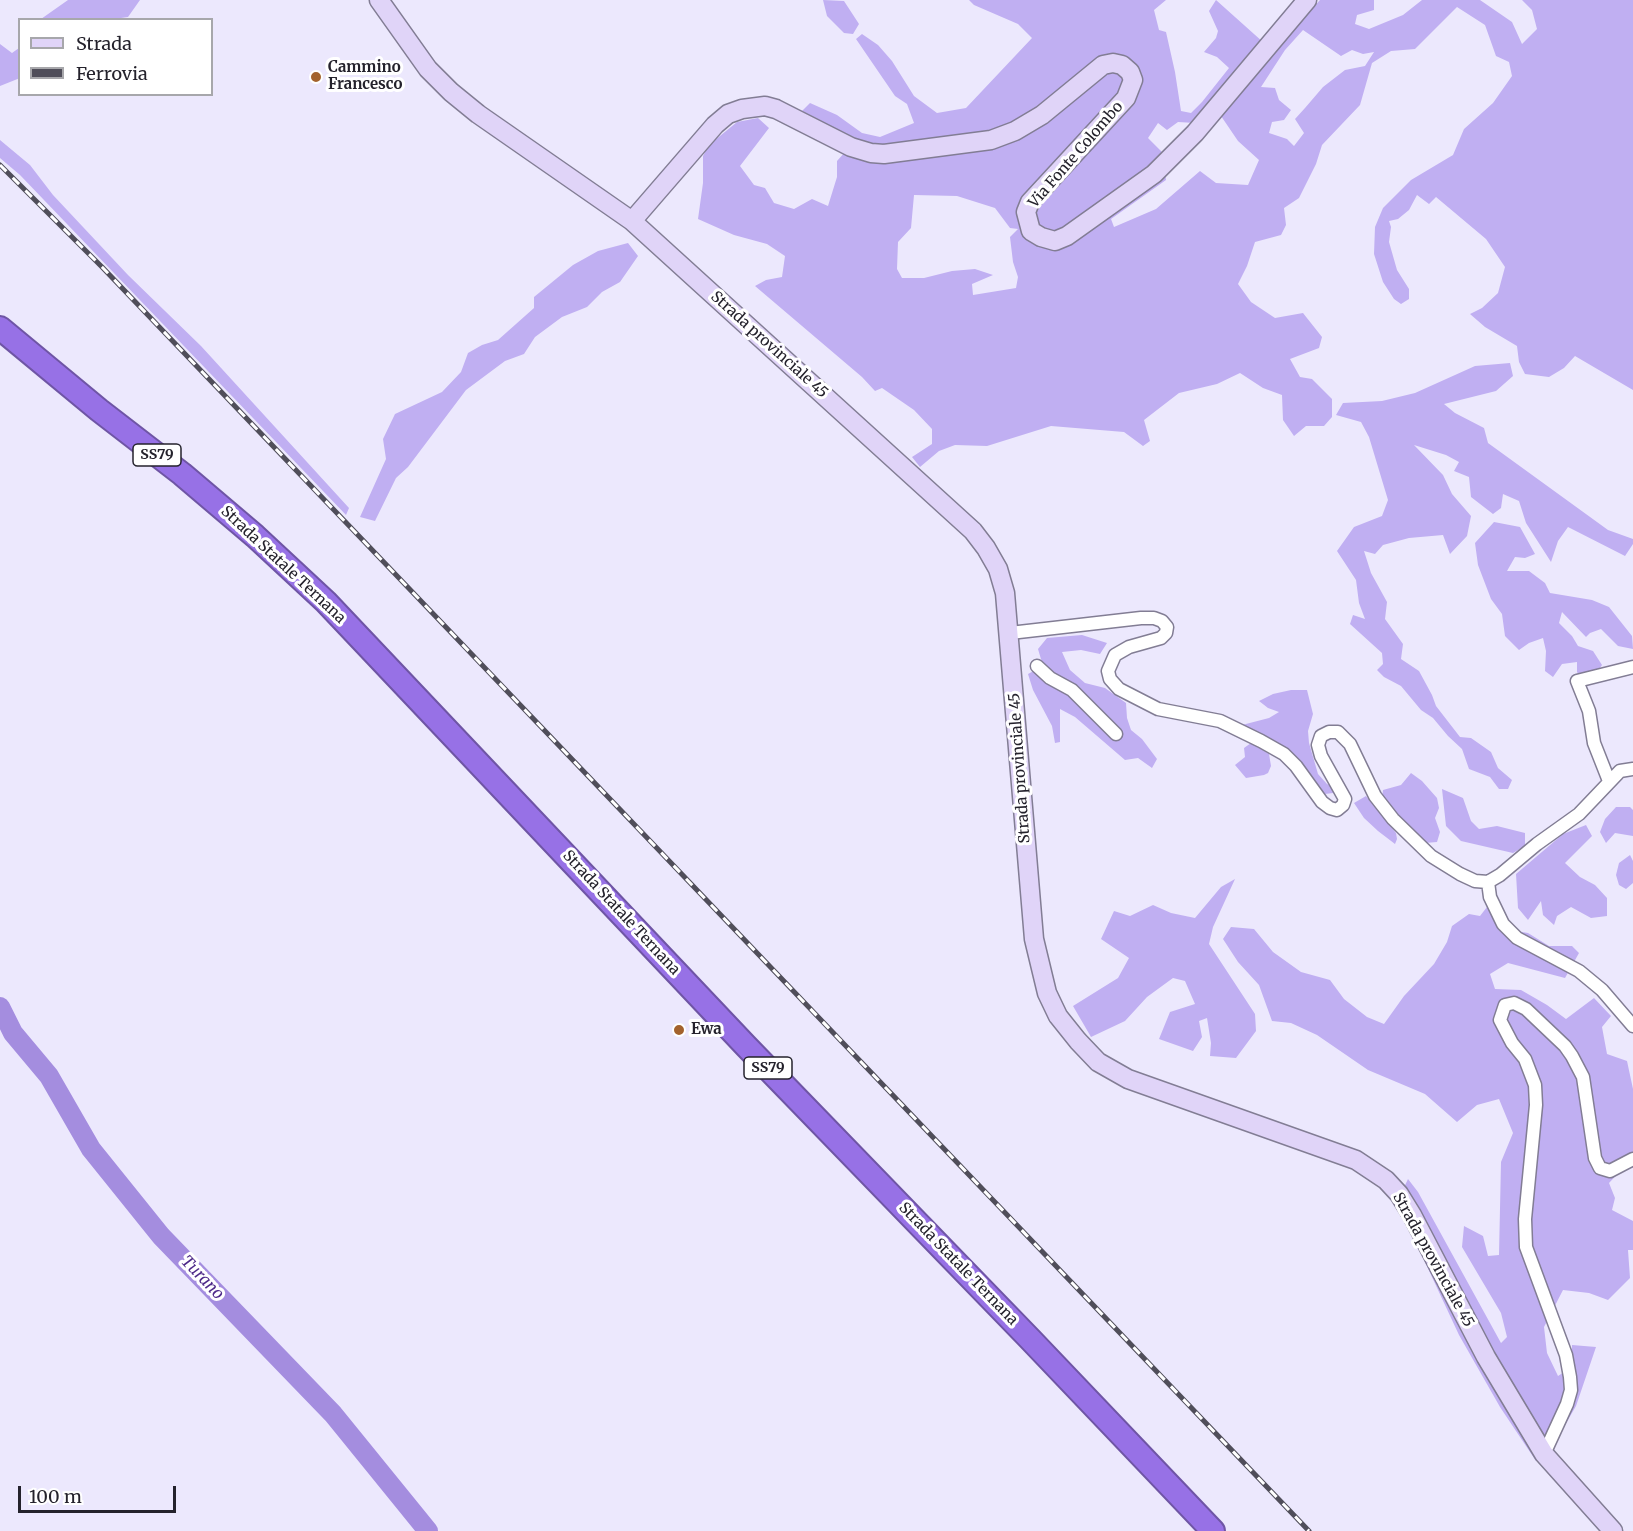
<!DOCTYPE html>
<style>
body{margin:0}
#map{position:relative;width:1633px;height:1531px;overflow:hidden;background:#ece8fd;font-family:Merriweather,serif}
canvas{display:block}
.legend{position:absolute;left:18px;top:18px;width:195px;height:78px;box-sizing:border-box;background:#fff;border:2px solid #a7a7ab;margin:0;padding:8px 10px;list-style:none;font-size:18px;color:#24222c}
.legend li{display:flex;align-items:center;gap:12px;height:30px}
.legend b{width:30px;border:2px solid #a7a7ab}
.scale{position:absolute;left:18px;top:1486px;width:158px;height:27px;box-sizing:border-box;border:3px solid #24222c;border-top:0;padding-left:8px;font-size:18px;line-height:21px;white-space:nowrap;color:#24222c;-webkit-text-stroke:4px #fff;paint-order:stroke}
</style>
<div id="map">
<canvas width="1633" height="1531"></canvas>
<ul class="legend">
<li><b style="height:8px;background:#e0d4f8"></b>Strada</li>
<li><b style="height:8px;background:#504e5a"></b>Ferrovia</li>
</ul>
<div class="scale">100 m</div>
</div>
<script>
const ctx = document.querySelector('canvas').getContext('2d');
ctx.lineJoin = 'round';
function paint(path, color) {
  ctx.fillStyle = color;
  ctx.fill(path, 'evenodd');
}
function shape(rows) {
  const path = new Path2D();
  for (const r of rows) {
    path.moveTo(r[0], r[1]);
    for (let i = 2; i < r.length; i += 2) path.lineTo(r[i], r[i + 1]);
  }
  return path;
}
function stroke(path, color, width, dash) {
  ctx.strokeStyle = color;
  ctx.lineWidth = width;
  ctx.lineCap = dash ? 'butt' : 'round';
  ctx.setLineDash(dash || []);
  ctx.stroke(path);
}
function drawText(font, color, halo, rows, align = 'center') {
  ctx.font = font + ' Merriweather,serif';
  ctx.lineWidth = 6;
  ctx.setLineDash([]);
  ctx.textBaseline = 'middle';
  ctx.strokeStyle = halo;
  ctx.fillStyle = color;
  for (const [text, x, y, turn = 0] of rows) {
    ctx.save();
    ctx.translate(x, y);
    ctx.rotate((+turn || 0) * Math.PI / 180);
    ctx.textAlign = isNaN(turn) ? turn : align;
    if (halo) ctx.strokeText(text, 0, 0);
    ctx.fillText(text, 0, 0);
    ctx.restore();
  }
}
paint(shape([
 [68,0,140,0,128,17,107,20,41,19],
 [823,0,844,1,859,24,853,34,844,33,827,16],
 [969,0,1166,0,1154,10,1159,30,1166,32,1175,72,1181,111,1191,113,1202,102,1229,68,1217,57,1204,52,1216,38,1218,31,1209,11,1216,0,1273,51,1320,0,1374,0,1374,10,1357,15,1355,24,1369,29,1403,15,1422,0,1480,0,1512,22,1522,44,1537,29,1532,10,1522,0,1633,0,1633,390,1575,356,1564,368,1549,377,1525,374,1519,362,1517,346,1485,327,1470,314,1482,308,1498,293,1505,267,1486,239,1436,197,1429,204,1417,195,1409,210,1398,219,1389,221,1391,227,1389,242,1397,270,1409,289,1409,299,1401,304,1394,299,1383,282,1374,254,1375,227,1383,208,1411,180,1453,155,1464,129,1493,103,1512,76,1509,62,1496,56,1485,25,1457,7,1415,49,1391,51,1372,63,1360,105,1322,145,1316,164,1299,198,1284,208,1286,225,1281,235,1255,242,1247,266,1238,284,1251,302,1275,318,1303,313,1322,337,1319,348,1290,359,1300,377,1312,379,1332,399,1332,417,1324,426,1306,426,1294,436,1283,420,1282,395,1263,388,1240,373,1217,384,1179,393,1144,420,1150,441,1143,446,1124,432,1051,426,987,446,955,445,939,451,920,467,912,457,932,444,932,429,914,410,882,388,875,391,862,377,755,286,766,280,782,277,785,256,767,244,734,235,698,219,703,183,703,156,709,145,737,122,758,118,769,128,740,166,754,185,765,188,774,203,794,209,812,199,828,206,837,177,837,161,854,142,802,111,810,103,837,115,862,133,880,137,914,123,907,104,895,96,856,39,862,34,878,45,892,61,914,96,937,113,966,108,1032,38,1018,24,974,5],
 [1303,30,1341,56,1352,50,1363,54,1374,52,1365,66,1345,70,1323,87,1305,108,1295,119,1304,133,1294,146,1287,139,1269,133,1272,122,1284,120,1291,110,1279,100,1275,88,1261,87,1285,50],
 [1221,116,1238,141,1259,160,1248,185,1216,183,1200,171,1156,209,1114,227,1111,219,1166,180,1162,152,1148,138,1158,123,1167,130,1178,122,1195,123,1209,130],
 [914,195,957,196,995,208,1010,228,1018,229,1010,237,1013,262,1018,277,1016,288,973,295,972,284,993,275,975,269,952,271,924,278,902,278,897,269,898,242,911,228],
 [0,44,12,53,19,48,20,78,0,86],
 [0,140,30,165,53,195,128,275,201,346,349,508,346,515,20,175,0,158],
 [628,243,638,256,620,282,602,292,587,307,562,317,535,337,524,354,505,361,466,390,408,467,396,478,375,521,360,517,386,459,383,439,395,414,442,392,461,372,468,353,482,345,498,340,534,308,534,297,573,265,598,251],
 [1510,363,1513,376,1496,391,1444,404,1455,413,1484,428,1488,443,1608,530,1633,539,1633,544,1625,556,1568,527,1558,541,1551,562,1526,523,1519,501,1503,494,1501,508,1493,514,1471,497,1469,477,1454,471,1459,462,1446,455,1414,445,1443,475,1452,494,1471,516,1467,536,1450,554,1443,535,1409,538,1383,545,1375,554,1364,551,1371,573,1387,602,1385,619,1403,644,1401,659,1419,671,1432,695,1436,706,1460,737,1471,738,1491,752,1498,768,1512,780,1508,789,1499,789,1490,777,1469,769,1462,749,1448,736,1433,718,1421,710,1401,686,1384,677,1377,670,1383,664,1382,653,1350,624,1353,615,1365,619,1359,603,1356,580,1337,551,1354,527,1382,516,1388,500,1369,437,1361,422,1336,415,1343,403,1382,401,1415,393,1475,366],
 [1494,522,1520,527,1535,554,1525,558,1515,557,1507,571,1529,571,1545,583,1550,593,1592,600,1609,607,1632,636,1633,649,1618,646,1601,629,1590,633,1586,637,1562,612,1559,623,1572,636,1578,646,1593,651,1602,665,1587,686,1577,672,1577,662,1562,664,1553,677,1545,671,1546,651,1543,638,1529,643,1519,650,1505,636,1502,614,1491,599,1478,565,1475,543],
 [1082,635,1107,643,1100,654,1081,650,1062,652,1070,670,1085,683,1105,688,1126,703,1127,718,1131,730,1142,739,1157,759,1152,768,1138,758,1125,760,1075,717,1060,709,1060,742,1055,743,1052,726,1033,690,1028,674,1043,666,1038,649,1047,638],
 [1291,690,1307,690,1313,714,1308,731,1309,743,1318,774,1327,784,1334,787,1333,793,1325,794,1314,782,1255,733,1242,725,1269,718,1279,712,1268,708,1259,701,1273,694],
 [1251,743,1269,754,1271,766,1268,773,1264,775,1246,778,1235,765,1245,757,1244,748],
 [1411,773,1422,781,1437,798,1439,808,1435,818,1440,832,1437,842,1425,843,1382,799,1383,790,1401,785],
 [1442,789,1463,798,1471,821,1479,829,1497,826,1525,833,1525,846,1513,853,1461,841,1446,826],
 [1366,796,1396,833,1397,839,1395,844,1378,831,1364,818,1354,803],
 [1616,807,1630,807,1633,810,1633,836,1615,833,1606,843,1600,832,1605,819],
 [1586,825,1592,836,1565,863,1580,877,1595,885,1607,898,1607,916,1591,918,1571,907,1557,916,1554,925,1543,915,1541,901,1528,920,1518,908,1516,874,1563,834],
 [1630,855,1633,861,1633,883,1626,889,1619,885,1616,875,1619,863],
 [1235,879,1213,927,1209,944,1255,1014,1256,1031,1236,1058,1210,1056,1211,1043,1207,1018,1199,1021,1202,1037,1193,1051,1159,1039,1170,1012,1195,1004,1185,981,1173,978,1147,997,1125,1021,1091,1037,1073,1006,1118,978,1129,958,1101,939,1114,911,1130,916,1153,905,1171,913,1195,918,1221,887],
 [1487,907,1498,928,1528,933,1549,946,1572,946,1579,953,1565,978,1508,963,1490,974,1495,989,1521,990,1547,1005,1566,1019,1594,998,1611,1016,1602,1027,1607,1054,1627,1061,1633,1089,1633,1168,1624,1167,1609,1183,1615,1198,1612,1210,1633,1221,1633,1250,1628,1250,1630,1278,1608,1300,1589,1293,1563,1290,1544,1327,1547,1353,1558,1376,1572,1367,1572,1345,1596,1347,1576,1406,1553,1446,1536,1461,1500,1407,1459,1335,1397,1202,1408,1179,1418,1192,1501,1343,1507,1337,1501,1313,1462,1247,1464,1226,1483,1236,1488,1256,1499,1255,1501,1162,1513,1133,1499,1099,1477,1105,1457,1122,1425,1094,1368,1070,1317,1035,1291,1023,1272,1021,1259,985,1238,962,1223,939,1231,927,1254,929,1273,952,1301,972,1330,980,1344,999,1367,1017,1384,1024,1404,996,1434,964,1447,942,1452,926,1469,914,1480,916]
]), '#c0aff2');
stroke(shape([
 [0,1007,13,1033,49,1076,91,1149,161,1236,333,1414,428,1531]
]), '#a48ddf', 20);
const street = shape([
 [1010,633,1141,618,1154,618,1162,621,1167,627,1166,633,1161,638,1129,647,1115,655,1108,671,1110,679,1119,689,1158,709,1220,721,1261,741,1284,754,1296,766,1322,802,1330,808,1337,810,1343,805,1345,799,1321,756,1318,745,1321,736,1329,732,1338,732,1350,744,1375,796,1393,819,1431,856,1460,874,1475,881,1488,882,1500,875,1537,844,1579,814,1620,771,1633,769],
 [1037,666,1050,678,1072,690,1116,734],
 [1609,781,1594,743,1589,711,1577,681,1633,667],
 [1488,882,1490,897,1503,924,1517,938,1579,971,1602,990,1633,1026],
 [1544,1454,1567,1404,1571,1390,1570,1377,1566,1355,1526,1247,1525,1219,1536,1105,1535,1085,1525,1059,1512,1043,1500,1020,1505,1005,1514,1003,1526,1009,1565,1046,1572,1056,1583,1077,1595,1158,1600,1168,1610,1171,1633,1159]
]);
const secondary = shape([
 [379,0,428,69,451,92,478,114,632,221,973,531,986,548,998,569,1005,593,1034,939,1047,993,1058,1016,1078,1041,1098,1062,1128,1079,1356,1160,1386,1180,1399,1194,1412,1215,1486,1357,1544,1454,1613,1531],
 [632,221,715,125,728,114,742,109,765,106,776,109,851,147,871,153,884,154,991,140,1015,131,1042,115,1103,65,1113,63,1122,65,1130,72,1133,80,1126,98,1030,202,1026,212,1031,231,1041,237,1055,241,1067,236,1154,174,1195,133,1307,0]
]);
const highway = shape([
 [0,328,99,410,182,474,255,536,326,602,746,1046,1030,1339,1213,1531]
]);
stroke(street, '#827d94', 15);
stroke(secondary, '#827d94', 21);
stroke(highway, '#6f55a5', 26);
stroke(street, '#fff', 12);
stroke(secondary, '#e0d4f8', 18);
stroke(highway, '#9771e6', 22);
const rail = shape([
 [0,165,102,267,1309,1531]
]);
stroke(rail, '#504e5a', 5);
stroke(rail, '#fff', 3, [9]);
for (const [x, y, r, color] of [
 [316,77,6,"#a3622d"],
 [679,1030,6,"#a3622d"]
]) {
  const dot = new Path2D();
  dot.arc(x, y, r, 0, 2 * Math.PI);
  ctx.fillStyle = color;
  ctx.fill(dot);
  stroke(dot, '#fff', 2);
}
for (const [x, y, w] of [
 [157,455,48],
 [768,1068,48]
]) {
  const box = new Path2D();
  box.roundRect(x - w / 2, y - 11, w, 22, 4.5);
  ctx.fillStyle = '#fff';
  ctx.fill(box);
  stroke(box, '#24222c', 1.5);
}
drawText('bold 14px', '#24222c', null, [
 ["SS79",157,455],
 ["SS79",768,1068]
]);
drawText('bold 15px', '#24222c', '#fff', [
 ["Cammino",328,68],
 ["Francesco",328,85],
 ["Ewa",691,1030]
], 'left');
drawText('15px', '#24222c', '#fff', [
 ["Via Fonte Colombo",1076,155,-49],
 ["Strada provinciale 45",769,345,42],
 ["Strada Statale Ternana",283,565,43],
 ["Strada provinciale 45",1020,768,-94],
 ["Strada Statale Ternana",621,913,47],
 ["Strada provinciale 45",1433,1260,61],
 ["Strada Statale Ternana",958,1264,46]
]);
drawText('italic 16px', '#4e2a89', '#fff', [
 ["Turano",202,1278,46]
]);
</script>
